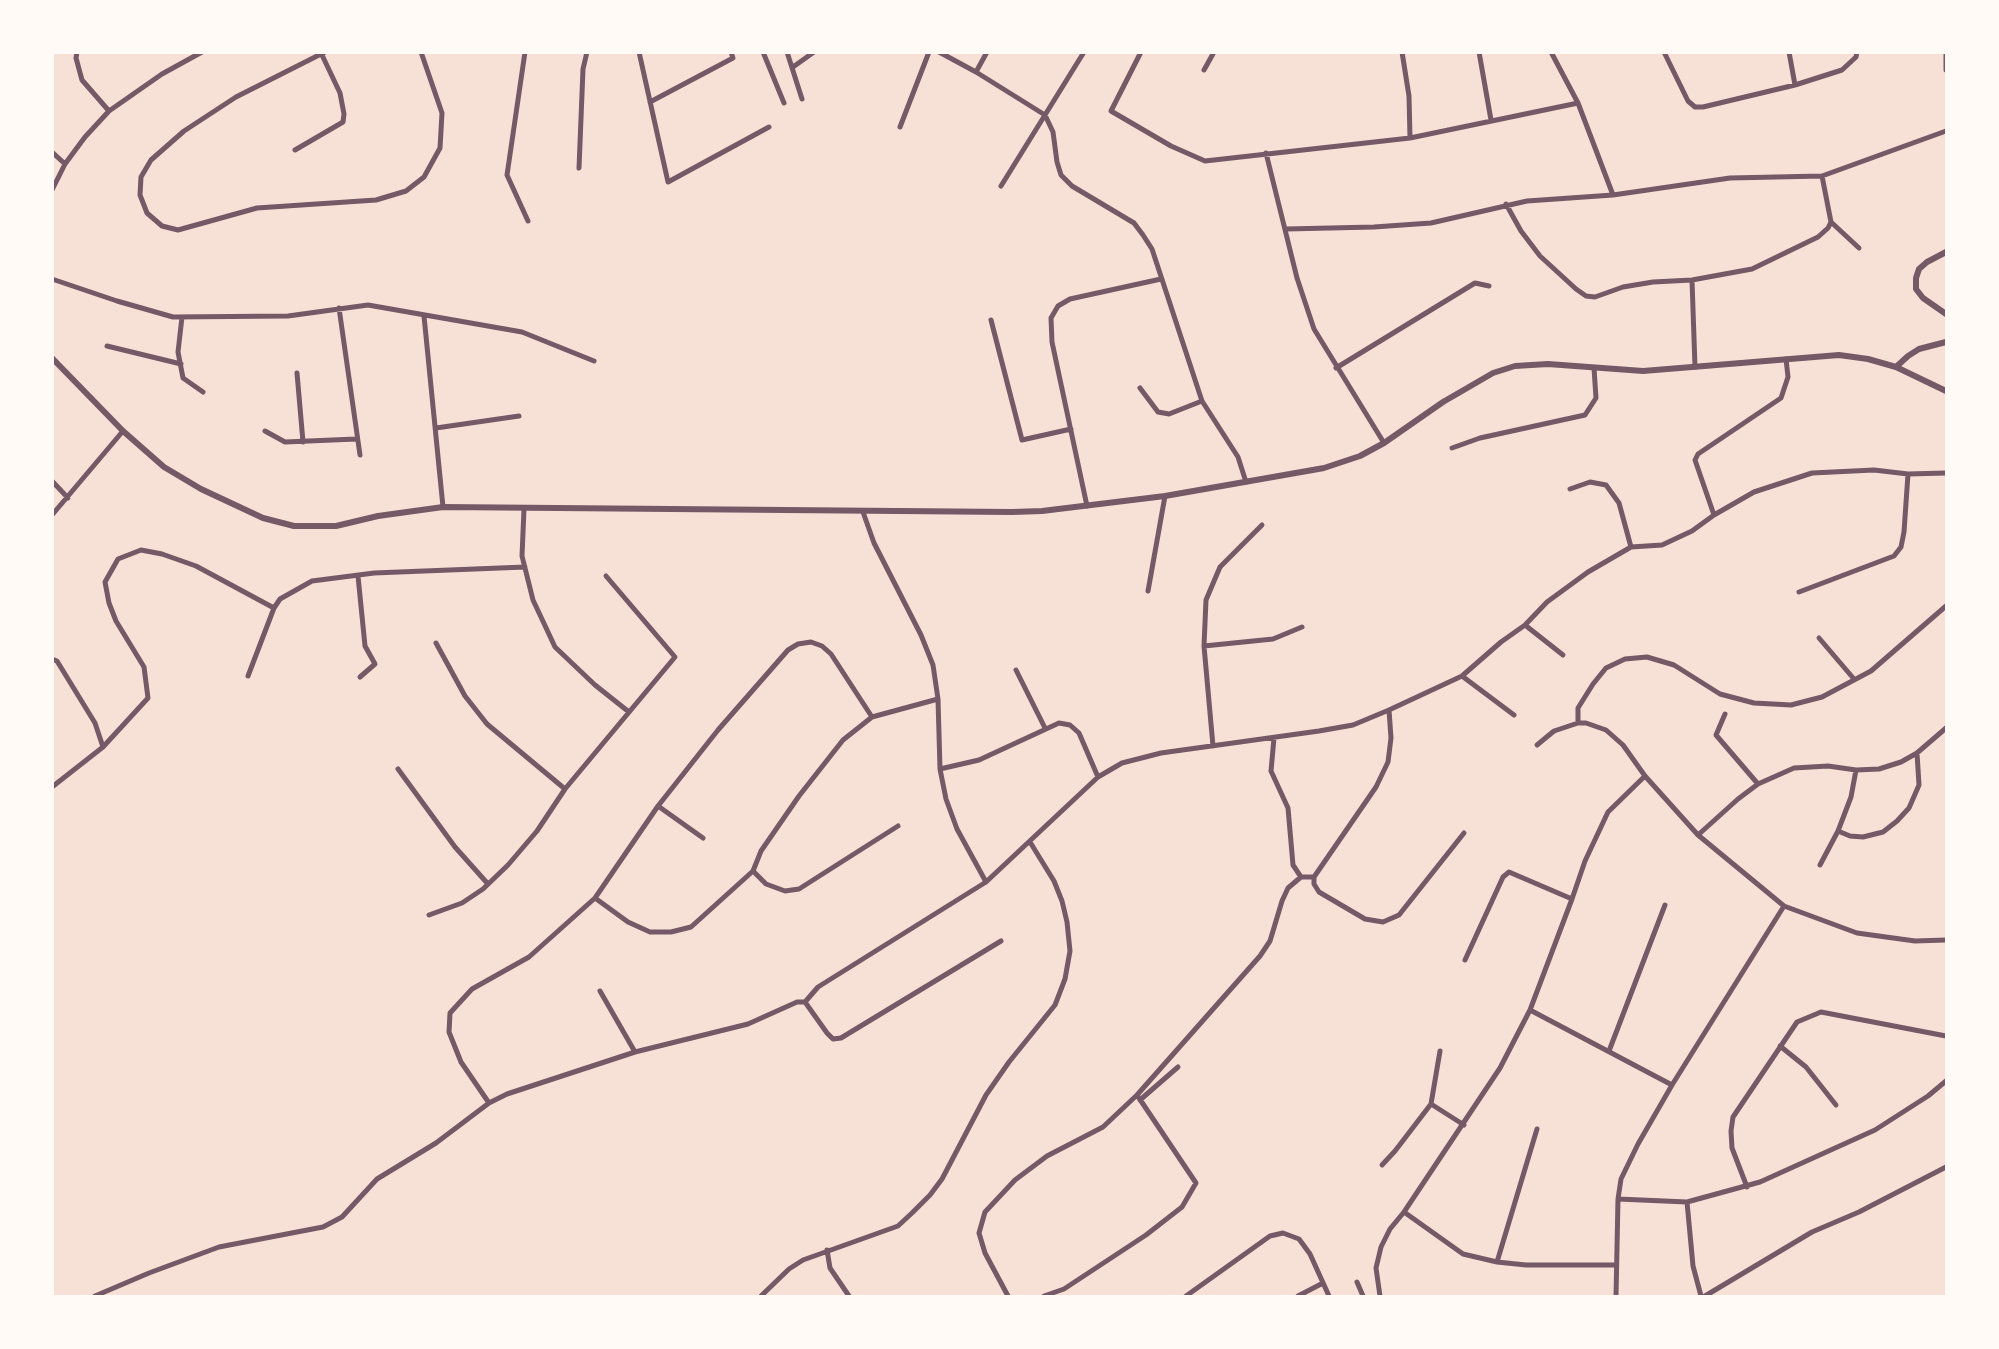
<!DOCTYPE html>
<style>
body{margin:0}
#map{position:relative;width:1999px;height:1349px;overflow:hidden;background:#f7e1d7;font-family:"DejaVu Sans",sans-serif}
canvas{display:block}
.frame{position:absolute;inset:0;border:54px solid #fffaf5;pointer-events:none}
</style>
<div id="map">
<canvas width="1999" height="1349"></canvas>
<div class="frame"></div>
</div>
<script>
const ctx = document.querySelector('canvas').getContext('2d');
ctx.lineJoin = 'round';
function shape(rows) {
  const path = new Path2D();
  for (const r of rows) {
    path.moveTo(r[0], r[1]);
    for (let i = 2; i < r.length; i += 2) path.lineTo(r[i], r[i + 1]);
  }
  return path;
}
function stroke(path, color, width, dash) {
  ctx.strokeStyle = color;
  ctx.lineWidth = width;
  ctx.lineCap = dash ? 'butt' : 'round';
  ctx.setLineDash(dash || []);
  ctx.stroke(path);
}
stroke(shape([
 [77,52,76,58,82,80,109,111],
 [325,52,236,97,184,131,151,160,141,177,140,195,147,213,162,226,178,230,257,208,376,200,406,191,424,177,440,148,442,113,421,52],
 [525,52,507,175,528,221],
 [639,52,668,182,769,127],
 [763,52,784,103],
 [787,52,802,99],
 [939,52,976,72,1045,115,1053,132,1057,162,1061,175,1072,186,1134,223,1143,235,1152,249,1202,401,1238,457,1246,482],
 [1141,52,1111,111,1171,146,1205,161,1410,138,1578,103],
 [1402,52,1409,96,1410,138],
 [1479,52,1491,120],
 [1551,52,1578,103,1613,195],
 [1664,52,1688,101,1695,107,1703,107,1795,85,1842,70,1856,57,1857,52],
 [1789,52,1795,85],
 [1946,52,1946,70],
 [793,67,814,52],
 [1204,70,1214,52],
 [976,72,987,52],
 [650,102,733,58,731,52],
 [900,127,929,52],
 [295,150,343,122,344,114,340,93,322,55],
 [52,152,65,164],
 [1266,153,1297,278,1314,329,1384,443],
 [579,168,583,69,587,52],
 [1001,186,1084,52],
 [52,190,65,164,85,137,109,111,162,74,202,52],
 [1506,204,1521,231,1540,256,1576,289,1586,296,1595,297,1623,287,1653,282,1692,280,1752,269,1818,237,1828,228,1831,222,1822,176],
 [1831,222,1859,248],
 [1286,229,1374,227,1431,223,1527,201,1613,195,1730,178,1822,176,1946,131],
 [52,279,117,301,173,317,288,316,368,305,522,332,594,361],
 [1692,280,1695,367],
 [339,308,360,455],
 [424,316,443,507],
 [182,317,178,352,183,378,203,392],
 [991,320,1022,440,1071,429],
 [107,346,181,364],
 [1336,368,1475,283,1489,286],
 [297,373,303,442],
 [1140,388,1158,412,1169,414,1202,401],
 [436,428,519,416],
 [265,431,285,442,356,439],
 [1452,448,1480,438,1585,415,1596,398,1594,368],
 [52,481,68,498],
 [1570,489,1590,482,1606,485,1619,503,1631,547],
 [1087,506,1052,342,1051,318,1058,306,1070,299,1161,279],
 [524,509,522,556,533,600,555,647,595,685,629,712],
 [863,512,874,543,921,635,933,665,938,699,940,769,946,799,957,829,986,882],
 [52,515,123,431],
 [1714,515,1695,460,1698,454,1781,398,1788,377,1786,359],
 [1631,547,1662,545,1692,531,1714,515,1754,492,1812,473,1874,470,1908,474,1946,473],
 [358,576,365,646,375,664,360,677],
 [1148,591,1165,496],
 [1799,592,1894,556,1901,547,1904,532,1908,474],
 [1525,625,1563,655],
 [1819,638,1854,679],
 [436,643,465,696,487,724,565,789],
 [1204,646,1273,639,1302,627],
 [52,659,57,661,95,723,103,747],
 [1016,670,1045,728],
 [248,676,274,608,280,599,312,581,374,573,525,567],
 [1462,676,1514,715],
 [1725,714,1716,735,1758,784],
 [1578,723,1578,708,1593,684,1606,668,1625,659,1647,657,1674,665,1720,694,1754,703,1791,705,1822,697,1871,671,1946,606],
 [1274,738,1271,771,1288,808,1293,865,1301,877],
 [1537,745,1554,731,1578,723,1586,723,1606,730,1623,745,1645,776,1698,835,1784,906,1857,933,1915,941,1946,940],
 [1213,746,1204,646,1206,600,1220,567,1262,525],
 [398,769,455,847,488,884],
 [940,769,979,760,1059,723,1070,725,1079,733,1098,777],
 [52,787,103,747,148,698,144,667,116,621,109,603,105,582,118,559,141,550,162,554,196,566,274,608],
 [658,806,703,838],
 [1838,831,1850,836,1863,837,1883,832,1897,821,1909,808,1919,785,1917,753],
 [1698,835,1738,799,1758,784,1794,768,1828,766,1856,770,1879,769,1901,762,1917,753,1946,728],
 [1820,865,1838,831,1851,797,1856,770],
 [753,871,766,884,785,891,799,889,898,826],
 [1314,877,1314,884,1319,892,1365,919,1383,922,1399,915,1464,833],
 [1314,877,1376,787,1388,762,1391,738,1389,710],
 [595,898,628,922,650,932,671,932,691,927,753,871,761,851,799,796,843,740,872,717,938,699],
 [429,915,462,903,483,889,508,865,537,831,565,789,675,657,606,576],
 [1465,960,1503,877,1509,872,1572,899],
 [600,991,635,1052],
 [805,1002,827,1033,833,1039,841,1038,1001,941],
 [1530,1010,1672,1085],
 [1780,1046,1806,1067,1836,1105],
 [1609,1051,1665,905],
 [1140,1100,1178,1067],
 [489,1103,461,1062,449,1032,450,1013,472,989,529,957,595,898,658,806,718,730,788,650,798,644,811,642,822,646,831,654,872,717],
 [1431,1104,1464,1125],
 [1382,1165,1395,1151,1431,1104,1440,1051],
 [1747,1187,1732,1148,1731,1131,1733,1117,1797,1022,1821,1012,1946,1036],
 [1618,1199,1687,1202,1760,1182,1875,1130,1928,1096,1946,1081],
 [1687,1202,1693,1266,1701,1296],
 [1404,1212,1463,1254,1497,1262,1526,1265,1616,1265],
 [827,1250,830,1268,849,1296],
 [1497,1262,1537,1129],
 [1357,1282,1363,1296],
 [95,1296,149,1273,219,1247,323,1227,342,1217,377,1179,436,1143,489,1103,507,1094,635,1052,748,1024,797,1002,805,1002,818,987,986,882,1098,777,1122,763,1161,753,1319,731,1353,725,1389,710,1462,676,1501,642,1525,625,1547,602,1588,572,1631,547],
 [761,1296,789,1269,803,1260,898,1226,912,1213,930,1195,942,1179,986,1095,1009,1062,1055,1005,1065,979,1070,951,1067,922,1062,901,1054,881,1030,842],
 [1008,1296,985,1253,979,1233,985,1212,1015,1180,1047,1156,1103,1127,1137,1095,1260,956,1270,941,1282,901,1288,888,1301,877,1314,877],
 [1044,1296,1064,1289,1146,1235,1182,1207,1196,1183,1137,1095],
 [1186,1296,1270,1236,1283,1233,1299,1239,1310,1254,1329,1296],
 [1298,1296,1323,1283],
 [1380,1296,1376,1268,1381,1247,1390,1229,1404,1212,1500,1068,1530,1010,1572,899,1585,861,1608,812,1645,776],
 [1616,1296,1618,1199,1621,1179,1638,1144,1672,1085,1784,906],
 [1705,1296,1812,1232,1859,1212,1946,1167]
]), '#755966', 5);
stroke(shape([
 [1946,252,1927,262,1919,269,1916,278,1916,289,1923,298,1946,314],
 [52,358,123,431,164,467,201,489,263,518,294,526,336,526,378,516,443,507,1012,512,1042,511,1165,496,1324,468,1360,456,1384,443,1443,402,1493,373,1515,366,1548,364,1643,371,1839,355,1868,359,1896,367,1946,391],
 [1896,367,1908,356,1919,349,1946,342]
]), '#755966', 6);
</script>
